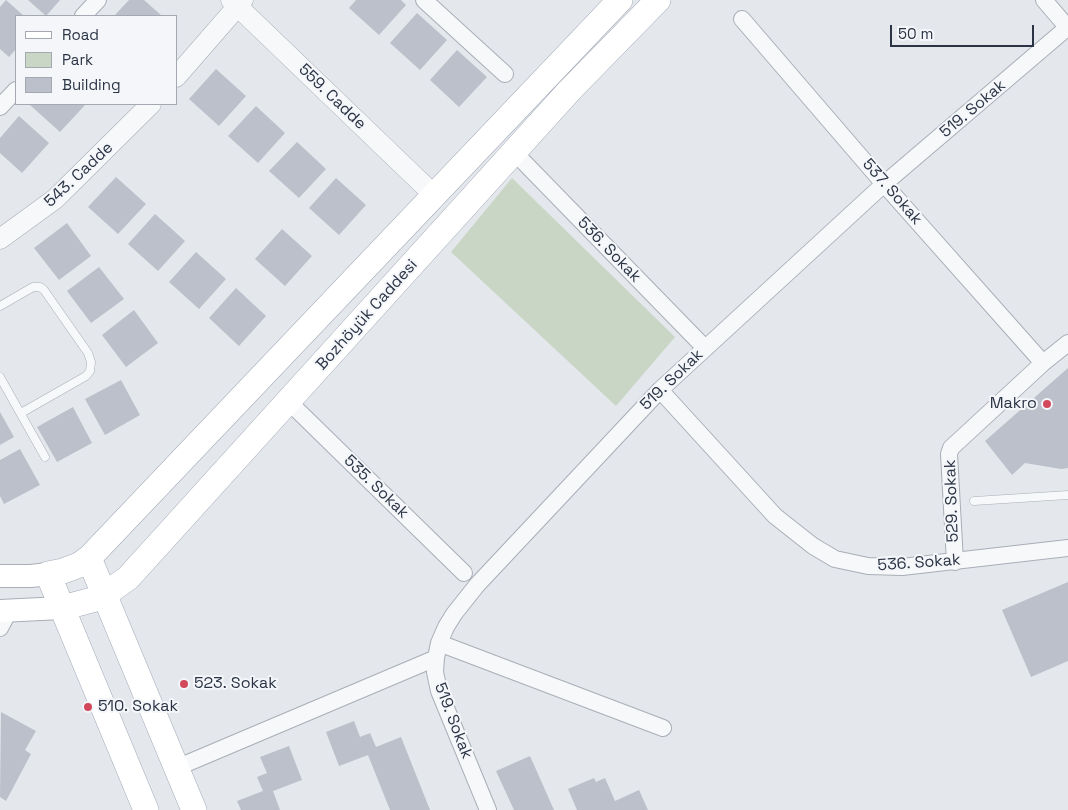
<!DOCTYPE html>
<meta charset="utf-8">
<style>
body{margin:0}
#map{position:relative;width:1068px;height:810px;overflow:hidden;background:#e4e7ec;font-family:"Space Grotesk",sans-serif}
canvas{display:block}
.legend{position:absolute;left:15px;top:15px;width:162px;height:90px;box-sizing:border-box;background:#f4f6f9;border:1px solid #a4a8b1;margin:0;padding:6px 9px;list-style:none;font-size:15px;color:#2b3445}
.legend li{display:flex;align-items:center;gap:10px;height:25px}
.legend b{width:25px;border:1px solid #a4a8b1}
.scale{position:absolute;left:890px;top:25px;width:144px;height:22px;box-sizing:border-box;border:2px solid #2b3445;border-top:0;padding-left:6px;font-size:15px;line-height:18px;white-space:nowrap;color:#2b3445;-webkit-text-stroke:4px #f4f6f9;paint-order:stroke}
</style>
<div id="map">
<canvas width="1068" height="810"></canvas>
<ul class="legend">
<li><b style="height:6px;background:#fff"></b>Road</li>
<li><b style="height:14px;background:#c9d6c5"></b>Park</li>
<li><b style="height:14px;background:#bbc0ca"></b>Building</li>
</ul>
<div class="scale">50 m</div>
</div>
<script>
const ctx = document.querySelector('canvas').getContext('2d');
ctx.lineJoin = 'round';
function paint(path, color) {
  ctx.fillStyle = color;
  ctx.fill(path, 'evenodd');
}
function shape(rows) {
  const path = new Path2D();
  for (const r of rows) {
    path.moveTo(r[0], r[1]);
    for (let i = 2; i < r.length; i += 2) path.lineTo(r[i], r[i + 1]);
  }
  return path;
}
function stroke(path, color, width, dash) {
  ctx.strokeStyle = color;
  ctx.lineWidth = width;
  ctx.lineCap = dash ? 'butt' : 'round';
  ctx.setLineDash(dash || []);
  ctx.stroke(path);
}
function drawText(font, color, halo, rows, align = 'center') {
  ctx.font = font + ' "Space Grotesk",sans-serif';
  ctx.lineWidth = 4;
  ctx.setLineDash([]);
  ctx.textBaseline = 'middle';
  ctx.strokeStyle = halo;
  ctx.fillStyle = color;
  for (const [text, x, y, turn = 0] of rows) {
    ctx.save();
    ctx.translate(x, y);
    ctx.rotate((+turn || 0) * Math.PI / 180);
    ctx.textAlign = isNaN(turn) ? turn : align;
    if (halo) ctx.strokeText(text, 0, 0);
    ctx.fillText(text, 0, 0);
    ctx.restore();
  }
}
paint(shape([
 [512,178,675,337,616,406,451,252]
]), '#c9d6c5');
paint(shape([
 [6,0,24,16,16,16,16,49,9,57,0,49,0,7],
 [28,0,60,0,46,16],
 [129,0,144,0,162,16,114,16],
 [356,0,401,0,406,5,379,35,349,8],
 [417,13,447,40,420,70,390,43],
 [457,50,487,77,459,107,430,80],
 [216,69,246,96,219,126,189,99],
 [31,104,86,104,60,132,30,105],
 [256,106,285,133,258,163,228,136],
 [19,116,49,143,22,173,0,153,0,138],
 [297,142,326,169,299,198,269,171],
 [116,177,146,204,118,234,88,207],
 [336,178,366,205,339,235,309,208],
 [155,214,185,241,158,271,128,244],
 [67,223,91,256,59,280,34,248],
 [282,229,312,256,285,286,255,259],
 [196,252,226,279,199,309,169,282],
 [99,267,124,299,91,323,67,291],
 [236,288,266,316,239,346,209,318],
 [134,310,158,343,126,367,102,335],
 [1068,368,1068,468,1061,469,1025,463,1012,475,985,441],
 [121,380,140,415,105,435,85,399],
 [73,407,92,443,57,462,37,427],
 [0,412,14,437,0,445],
 [20,449,40,485,4,504,0,496,0,460],
 [1068,582,1068,661,1031,677,1002,610],
 [1,712,36,731,25,750,31,754,6,801,0,797],
 [354,721,360,737,370,733,376,747,401,737,430,810,390,810,368,755,339,766,326,732],
 [289,746,302,780,273,791,280,810,241,810,237,801,263,791,257,777,267,773,260,757],
 [530,756,554,810,514,810,496,771],
 [594,778,596,782,605,778,615,801,639,790,648,810,577,810,568,789]
]), '#bbc0ca');
const service = shape([
 [0,306,33,287,40,287,44,290,88,353,91,362,90,371,86,376,21,413],
 [0,377,45,457],
 [974,501,1068,495]
]);
const minor = shape([
 [424,0,505,74],
 [1044,0,1068,28],
 [83,16,98,0],
 [742,19,884,184,1043,363],
 [0,107,16,90],
 [514,152,705,348],
 [660,390,775,516,813,546,835,559,868,566,902,567,1068,548],
 [288,401,464,573],
 [955,562,949,454,951,448,1043,363,1068,343],
 [0,628,9,611],
 [439,643,663,728],
 [176,768,436,658],
 [488,810,439,691,435,672,436,658,439,643,446,627,454,614,477,585,660,390,884,184,1068,27]
]);
const tertiary = shape([
 [231,0,434,195],
 [176,77,243,0],
 [0,239,55,199,151,104]
]);
const secondary = shape([
 [0,576,31,576,48,574],
 [0,611,62,608]
]);
const primary = shape([
 [89,558,194,810],
 [62,608,92,600,104,595,128,578,569,91,658,0],
 [146,810,48,574,63,571,79,565,89,558,620,0]
]);
stroke(service, '#a9aeb7', 9);
stroke(minor, '#a9aeb7', 18);
stroke(tertiary, '#a9aeb7', 21);
stroke(secondary, '#a9aeb7', 24);
stroke(primary, '#a3abb8', 26);
stroke(service, '#f7f8fa', 8);
stroke(minor, '#f7f8fa', 16);
stroke(tertiary, '#f7f8fa', 20);
stroke(secondary, '#fff', 22);
stroke(primary, '#fff', 25);
for (const [x, y, r, color] of [
 [1047,404,5,"#d1495b"],
 [184,684,5,"#d1495b"],
 [88,707,5,"#d1495b"]
]) {
  const dot = new Path2D();
  dot.arc(x, y, r, 0, 2 * Math.PI);
  ctx.fillStyle = color;
  ctx.fill(dot);
  stroke(dot, '#f4f6f9', 2);
}
drawText('16px', '#2b3445', '#f4f6f9', [
 ["559. Cadde",332,97,44],
 ["519. Sokak",973,109,-40],
 ["543. Cadde",79,175,-43],
 ["537. Sokak",892,192,49],
 ["536. Sokak",609,250,46],
 ["Bozhöyük Caddesi",367,315,-48],
 ["519. Sokak",672,380,-44],
 ["535. Sokak",376,487,44],
 ["529. Sokak",952,501,-92],
 ["536. Sokak",919,563,-4],
 ["519. Sokak",453,721,69]
]);
drawText('16px', '#2b3445', '#f4f6f9', [
 ["Makro",1037,404,"right"],
 ["523. Sokak",194,684],
 ["510. Sokak",98,707]
], 'left');
</script>
